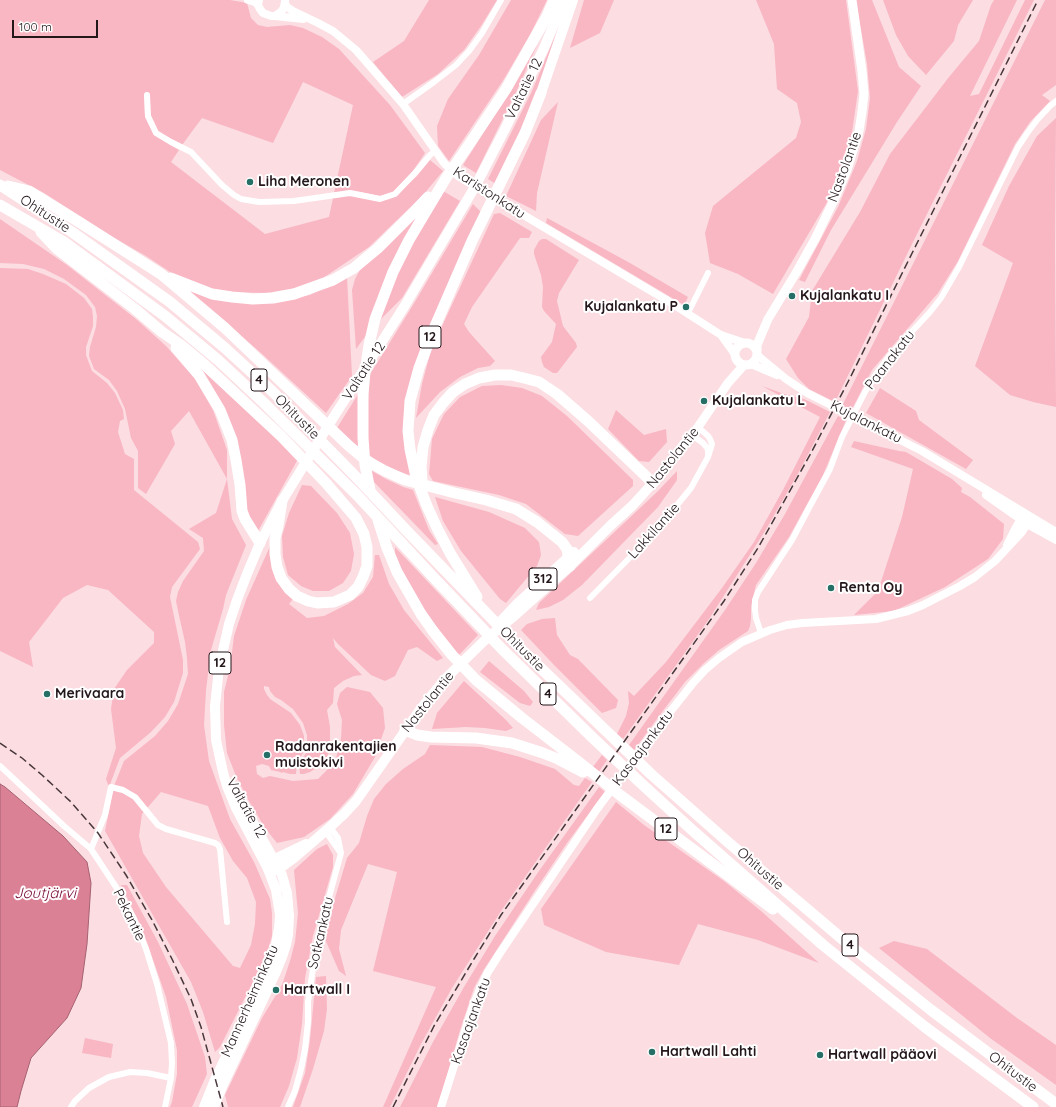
<!DOCTYPE html>
<meta charset="utf-8">
<style>
body{margin:0}
#map{position:relative;width:1056px;height:1107px;overflow:hidden;background:#fbdde2;font-family:Quicksand,sans-serif}
canvas{display:block}
.scale{position:absolute;left:12px;top:20px;width:86px;height:18px;box-sizing:border-box;border:2px solid #24171a;border-top:0;padding-left:5px;font-size:12px;line-height:14px;white-space:nowrap;color:#24171a;-webkit-text-stroke:3px #fff;paint-order:stroke}
</style>
<div id="map">
<canvas width="1056" height="1107"></canvas>
<div class="scale">100 m</div>
</div>
<script>
const ctx = document.querySelector('canvas').getContext('2d');
ctx.lineJoin = 'round';
function paint(path, color) {
  ctx.fillStyle = color;
  ctx.fill(path, 'evenodd');
}
function shape(rows) {
  const path = new Path2D();
  for (const r of rows) {
    if (r.length === 3) {
      path.moveTo(r[0] + r[2], r[1]);
      path.arc(r[0], r[1], r[2], 0, 2 * Math.PI);
      continue;
    }
    path.moveTo(r[0], r[1]);
    for (let i = 2; i < r.length; i += 2) path.lineTo(r[i], r[i + 1]);
  }
  return path;
}
function stroke(path, color, width, dash) {
  ctx.strokeStyle = color;
  ctx.lineWidth = width;
  ctx.lineCap = dash ? 'butt' : 'round';
  ctx.setLineDash(dash || []);
  ctx.stroke(path);
}
function drawText(font, color, halo, rows, align = 'center') {
  ctx.font = font + ' Quicksand,sans-serif';
  ctx.lineWidth = 4;
  ctx.setLineDash([]);
  ctx.textBaseline = 'middle';
  ctx.strokeStyle = halo;
  ctx.fillStyle = color;
  for (const [text, x, y, turn = 0] of rows) {
    ctx.save();
    ctx.translate(x, y);
    ctx.rotate((+turn || 0) * Math.PI / 180);
    ctx.textAlign = isNaN(turn) ? turn : align;
    if (halo) ctx.strokeText(text, 0, 0);
    ctx.fillText(text, 0, 0);
    ctx.restore();
  }
}
paint(shape([
 [0,0,230,0,247,3,251,18,258,25,267,27,290,25,303,28,322,37,339,49,390,105,425,153,413,171,393,192,380,196,350,190,334,193,353,105,303,82,273,143,202,118,182,145,158,132,150,115,144,94,145,117,154,135,179,150,171,162,265,234,329,217,333,198,351,195,380,201,395,196,417,176,430,160,443,171,424,194,369,247,323,278,296,288,266,293,230,292,207,288,173,274,146,256,111,236,44,193,0,170],
 [429,0,497,0,481,26,464,50,438,74,402,97,373,62,404,41],
 [511,0,547,0,531,33,504,79,449,161,438,146,437,126,448,99,479,55],
 [584,0,614,0,600,33,570,48],
 [756,0,846,0,858,91,850,146,826,204,773,294,738,274,710,263,705,233,713,206,796,138,801,122,797,103,777,89,774,44],
 [856,0,872,0,899,67,921,86,897,122,831,230,805,282,799,280,838,207,857,161,866,129,870,98,867,64],
 [883,0,973,0,958,25,954,41,926,75,908,56,896,35],
 [994,0,1017,0,970,96,979,94,1025,0,1034,0,912,244,835,402,809,389,798,378,786,359,809,317,812,291,860,212,890,154,949,77,979,41,991,5],
 [1045,0,1056,0,1056,85,1042,95,1050,101,1030,122,1015,144,958,261,938,293,872,370,851,411,842,406],
 [558,29,531,109,496,184,488,179,532,91],
 [542,34,517,90,476,173,463,165,507,96],
 [558,102,537,193,536,211,506,196,541,120],
 [1056,118,1055,250,1056,407,1033,402,1010,395,975,366,1013,263,982,245,1009,186,1037,136],
 [443,191,460,201,402,298,380,320,391,287,416,232],
 [473,204,482,213,412,377,412,476,395,470,380,463,368,454,367,428,369,376,413,305],
 [423,208,367,334,356,349,352,290,355,279,361,268],
 [500,213,532,232,529,238,520,238,472,307,464,324,469,332,495,361,490,366,478,368,460,377,440,392,416,418,422,384,431,350,494,214],
 [547,218,630,263,688,297,684,305,546,223],
 [0,219,67,265,136,319,166,346,195,379,213,410,227,450,227,479,232,519,246,545,226,595,223,609,211,650,206,690,204,725,209,761,230,819,254,862,270,899,272,913,272,936,266,956,220,1047,215,1052,203,1012,191,982,105,831,114,786,124,761,155,736,168,721,178,704,188,674,187,658,185,642,180,620,176,601,178,592,183,581,204,551,203,538,189,529,216,513,227,479,189,411,171,431,175,444,146,494,138,488,138,451,131,438,125,409,117,391,109,380,94,369,89,356,90,347,96,327,97,316,95,307,86,295,64,279,44,269,23,264,0,263],
 [161,792,208,806,220,838,233,861,247,878,256,902,255,924,251,945,240,968,233,966,166,887,143,853,139,836,142,814],
 [542,239,546,239,579,260,559,293,557,301,563,326,576,343,577,347,557,373,553,373,544,367,542,362,541,357,552,342,556,324,544,311,542,307,543,287,541,275,534,254,534,250,539,241],
 [0,268,28,269,43,274,66,284,84,298,92,309,93,317,93,326,86,347,86,355,92,371,107,383,115,393,123,410,124,419,120,421,118,432,125,454,134,459,134,490,198,542,200,549,172,587,170,597,183,660,183,673,174,702,165,717,151,732,120,758,109,787,106,779,116,748,111,709,114,689,127,670,154,643,154,632,108,590,87,585,63,598,29,642,33,667,0,651],
 [347,277,352,376,326,413,261,353,214,312,178,286,274,302,310,295],
 [185,354,298,459,258,531,245,511,237,451],
 [501,385,522,388,542,396,567,416,633,480,633,486,578,536,565,534,526,504,499,495,433,481,429,474,432,439,444,414,460,397,482,386],
 [762,386,784,394,804,399,830,412,800,470,765,531,709,619,623,739,617,734,626,716,629,703,628,691,634,696,666,662,722,588,754,542,783,490,820,417],
 [880,388,916,411,919,420,973,460,966,469,866,413],
 [360,391,360,449,337,428],
 [616,410,644,435,666,429,667,442,649,462,639,461,608,429],
 [838,416,846,420,823,475,789,537,756,585,751,606,751,619,750,626,748,631,719,650,704,663,685,682,662,712,634,750,629,745,725,610,756,563,785,514],
 [854,441,899,451,906,452,952,479,962,488,961,492,970,497,1004,524,1003,539,988,559,945,587,894,611,854,615,878,591,902,517,913,469,851,447],
 [372,471,386,479,403,487,413,490,429,530,438,544,435,545,373,481],
 [677,471,677,480,658,507,582,585,563,600,549,607,536,610,539,603,657,492],
 [302,485,311,486,337,513,350,533,354,554,351,571,343,583,329,591,313,591,301,586,288,575,283,557,282,536,289,513],
 [435,497,489,512,525,528,539,542,541,555,537,566,506,603,500,599,461,551,443,521],
 [271,544,293,599,289,604,307,618,324,616,348,604,363,593,373,577,375,555,379,555,389,584,404,610,443,658,437,661,417,647,408,650,395,676,385,681,371,675,338,644,333,638,335,647,362,675,354,676,343,681,334,688,333,703,327,710,330,727,330,750,323,764,310,772,304,774,300,774,299,765,307,751,307,735,303,723,293,709,281,700,275,697,270,691,269,687,264,686,264,689,267,695,270,699,291,713,300,725,304,736,304,751,297,763,296,774,290,774,283,772,282,773,280,772,271,770,269,766,262,764,256,766,257,774,263,778,270,776,293,781,318,779,335,762,341,739,342,720,337,704,340,693,347,687,370,692,383,708,385,728,375,757,353,794,330,819,304,837,277,843,265,828,249,801,236,776,227,753,224,725,224,692,230,668,234,636,246,600],
 [395,547,478,635,459,655,445,638,424,610,408,583,395,555],
 [555,618,557,635,570,655,578,659,618,700,616,708,602,713,555,666,521,630,527,624,542,619],
 [489,661,524,691,533,702,530,706,520,703,480,672],
 [464,681,506,720,513,728,506,731,485,728,466,727,432,729,437,713],
 [430,745,482,747,520,757,555,769,574,785,579,786,585,778,592,782,501,911,452,988,421,1044,390,1107,383,1107,436,987,373,971,397,872,368,864,341,930,339,949,346,976,339,971,325,939,330,915,347,858,359,843,367,816,374,799,386,784,403,769,425,754],
 [602,755,607,760,598,773,592,768],
 [599,787,605,792,567,843,534,892,483,971,474,988,460,1030,438,1107,400,1107,433,1042,464,987,495,936,539,871],
 [616,802,644,825,724,881,761,911,819,963,758,940,698,924,679,965,606,952,544,925,541,909],
 [327,844,333,855,333,867,313,936,305,978,302,1024,297,1058,289,1086,280,1107,228,1107,225,1095,262,1018,282,985,290,961,295,942,298,913,294,870,317,849],
 [121,885,127,885,158,942,187,1004,205,1057,207,1074,192,1107,170,1107,172,1102,177,1074,177,1050,166,997,142,928],
 [894,941,927,949,1017,1018,1056,1045,1056,1085,990,1038,879,948],
 [326,976,327,1009,324,1031,313,1069,300,1107,293,1107,305,1073,310,1040,316,977],
 [85,1038,113,1044,111,1058,82,1053]
]), '#f9b6c3');
const water = shape([
 [0,784,5,787,63,836,87,862,91,883,87,944,81,988,67,1018,31,1058,21,1091,17,1107,0,1107,0,784]
]);
paint(water, '#db8195');
stroke(water, '#a46170', 1);
stroke(shape([
 [147,95,148,116,156,133,171,142,191,152,222,185,234,195,241,199,259,202,294,201,350,193,380,199,395,194,415,173,430,155,435,151],
 [403,104,434,82,456,65,469,51,482,33,501,0],
 [688,313,708,273],
 [692,435,703,443,708,449,708,456],
 [590,598,654,533,691,488,708,457,712,444,710,439,708,436,698,427],
 [761,633,756,618,755,610,755,600,758,592,792,540,810,506,830,469,842,437,865,392,876,374,890,355,930,312,941,298,959,267,1018,147,1028,132,1037,120,1050,106,1056,101],
 [0,766,64,826,91,849,116,887,134,919,146,949,157,984,171,1043,172,1063,171,1078,165,1107],
 [326,832,340,852],
 [91,849,105,815,111,787,123,790,135,797,158,825,166,829,215,843,218,845,220,849,227,922],
 [71,1107,75,1101,89,1088,109,1077,130,1072,147,1073,171,1078],
 [288,1107,295,1091,301,1069,305,1049,308,1022,308,1002,317,942,341,853,338,838,330,827]
]), '#fff', 6);
stroke(shape([
 [248,0,255,2,258,5],
 [259,0,258,5,260,9,263,13,271,16,275,16,282,11,284,7,285,1],
 [285,3,287,7,293,11,318,23,333,31,356,50,403,104,444,163,458,176,668,301,721,335,745,343],
 [275,16,303,19],
 [721,335,734,353],
 [757,355,786,379,807,393,922,451,1056,532],
 [751,364,777,375],
 [986,495,1027,524,1056,540],
 [1007,545,1016,527,1021,519,1025,516],
 [441,1107,473,1006,480,989,488,972,500,953,597,809,651,736,693,683,705,670,719,658,742,642,770,630,787,625,802,623,876,619,908,611,923,605,960,586,975,577,995,561,1022,532,1027,524,1028,516]
]), '#fff', 8);
stroke(shape([
 [746,354,11],
 [757,352,757,345,768,319,796,273,815,239,835,198,847,170,859,131,862,112,864,94,862,71,852,0],
 [653,483,698,427,728,383,744,365]
]), '#fff', 9);
stroke(shape([
 [501,621,517,604,574,552],
 [269,867,274,860,279,857,306,844],
 [268,869,274,870,279,869,294,858,330,827,344,814,356,801,419,711,446,678,484,641,513,617,570,566,610,526,632,506,653,483],
 [204,1107,214,1082,261,983,275,950,279,928,280,915,276,890,268,869],
 [214,1107,222,1087,275,974,282,957,286,945,288,935,289,916,287,893,282,875,276,863]
]), '#fff', 10);
stroke(shape([
 [541,93,573,0],
 [233,787,274,860],
 [268,869,236,808,227,786,223,772,216,740,215,706,219,668,229,624,237,600,247,574,260,543,282,501,333,418,404,307,476,185,505,129,544,48,564,0]
]), '#fff', 10);
stroke(shape([
 [0,185,72,232,170,302,225,348,273,392,361,482,406,530,524,652,652,775,729,843,847,943,931,1010,1056,1104],
 [8,186,29,191,79,222,161,274,225,328,349,446,367,461,385,471,405,480,455,493,486,500,516,509,537,522,562,542,567,549,570,566],
 [0,205,64,242,165,316,218,360,264,403,357,495,436,580,502,649,594,739,644,786,691,829,823,945,925,1027,1033,1107],
 [41,232,57,249,135,309,162,332,181,345,205,365,281,436,326,483,356,518,364,534,367,547,367,566,363,577,358,587,350,595,334,602,317,603,308,601,297,596,289,589,281,578,277,567,275,554,275,538,278,526,282,501],
 [171,278,212,294,232,297,253,299,273,298,294,294,333,280,354,268,378,248,414,212,428,197],
 [176,348,199,375,220,410,232,440,236,460,240,485,242,511,245,519,260,543],
 [422,480,421,467,423,447,428,430,434,415,443,403,453,392,465,384,479,378,495,375,511,375,524,378,539,382,557,394,588,421,653,483],
 [370,490,365,465,363,438,363,394,365,372,369,345,375,319,393,272,409,240,446,178,468,146,506,89,547,16,554,0],
 [378,520,387,548,397,572,421,614,433,631,452,655,476,680,522,718,579,762,620,795,773,909],
 [477,597,450,553,437,528,427,506,416,477,410,449,408,431,410,401,419,368,433,331,472,241,525,133,541,93],
 [405,730,417,735,431,737,476,738,512,743,543,753,558,759,583,772]
]), '#fff', 11);
stroke(shape([
 [0,743,22,758,42,775,71,802,98,833,126,875,152,920,172,959,191,999,201,1027,223,1107],
 [393,1107,434,1026,474,959,501,915,724,601,758,548,811,453,849,380,1038,0]
]), '#47373b', 1.5, [8, 4]);
for (const [x, y, r, color] of [
 [250,182,4,"#266f67"],
 [792,296,4,"#266f67"],
 [686,307,4,"#266f67"],
 [704,401,4,"#266f67"],
 [831,588,4,"#266f67"],
 [47,694,4,"#266f67"],
 [267,755,4,"#266f67"],
 [276,990,4,"#266f67"],
 [652,1052,4,"#266f67"],
 [820,1055,4,"#266f67"]
]) {
  const dot = new Path2D();
  dot.arc(x, y, r, 0, 2 * Math.PI);
  ctx.fillStyle = color;
  ctx.fill(dot);
  stroke(dot, '#fff', 1.5);
}
for (const [x, y, w] of [
 [430,337,22],
 [259,380,16],
 [543,579,28],
 [220,663,22],
 [548,694,16],
 [666,829,22],
 [850,945,16]
]) {
  const box = new Path2D();
  box.roundRect(x - w / 2, y - 11, w, 22, 3);
  ctx.fillStyle = '#fff';
  ctx.fill(box);
  stroke(box, '#24171a', 1);
}
drawText('bold 13px', '#24171a', null, [
 ["12",430,337],
 ["4",259,380],
 ["312",543,579],
 ["12",220,663],
 ["4",548,694],
 ["12",666,829],
 ["4",850,945]
]);
drawText('14px', '#24171a', '#fff', [
 ["Valtatie 12",524,89,-64],
 ["Nastolantie",845,167,-70],
 ["Karistonkatu",489,193,33],
 ["Ohitustie",45,214,33],
 ["Paanakatu",890,360,-52],
 ["Valtatie 12",364,371,-57],
 ["Ohitustie",297,417,45],
 ["Kujalankatu",866,422,27],
 ["Nastolantie",673,458,-51],
 ["Lakkilantie",654,531,-48],
 ["Ohitustie",522,649,45],
 ["Nastolantie",428,702,-51],
 ["Kasaajankatu",643,748,-53],
 ["Valtatie 12",246,808,61],
 ["Ohitustie",760,869,41],
 ["Pekantie",129,915,64],
 ["Sotkankatu",321,933,-77],
 ["Mannerheiminkatu",250,1001,-66],
 ["Kasaajankatu",471,1021,-70],
 ["Ohitustie",1013,1072,37]
]);
drawText('bold 14px', '#24171a', '#fff', [
 ["Liha Meronen",258,182],
 ["Kujalankatu I",800,296],
 ["Kujalankatu P",678,307,"right"],
 ["Kujalankatu L",712,401],
 ["Renta Oy",839,588],
 ["Merivaara",55,694],
 ["Radanrakentajien",275,747],
 ["muistokivi",275,763],
 ["Hartwall I",284,990],
 ["Hartwall Lahti",660,1052],
 ["Hartwall pääovi",828,1055]
], 'left');
drawText('italic 15px', '#790b36', '#fff', [
 ["Joutjärvi",45,893]
]);
</script>
